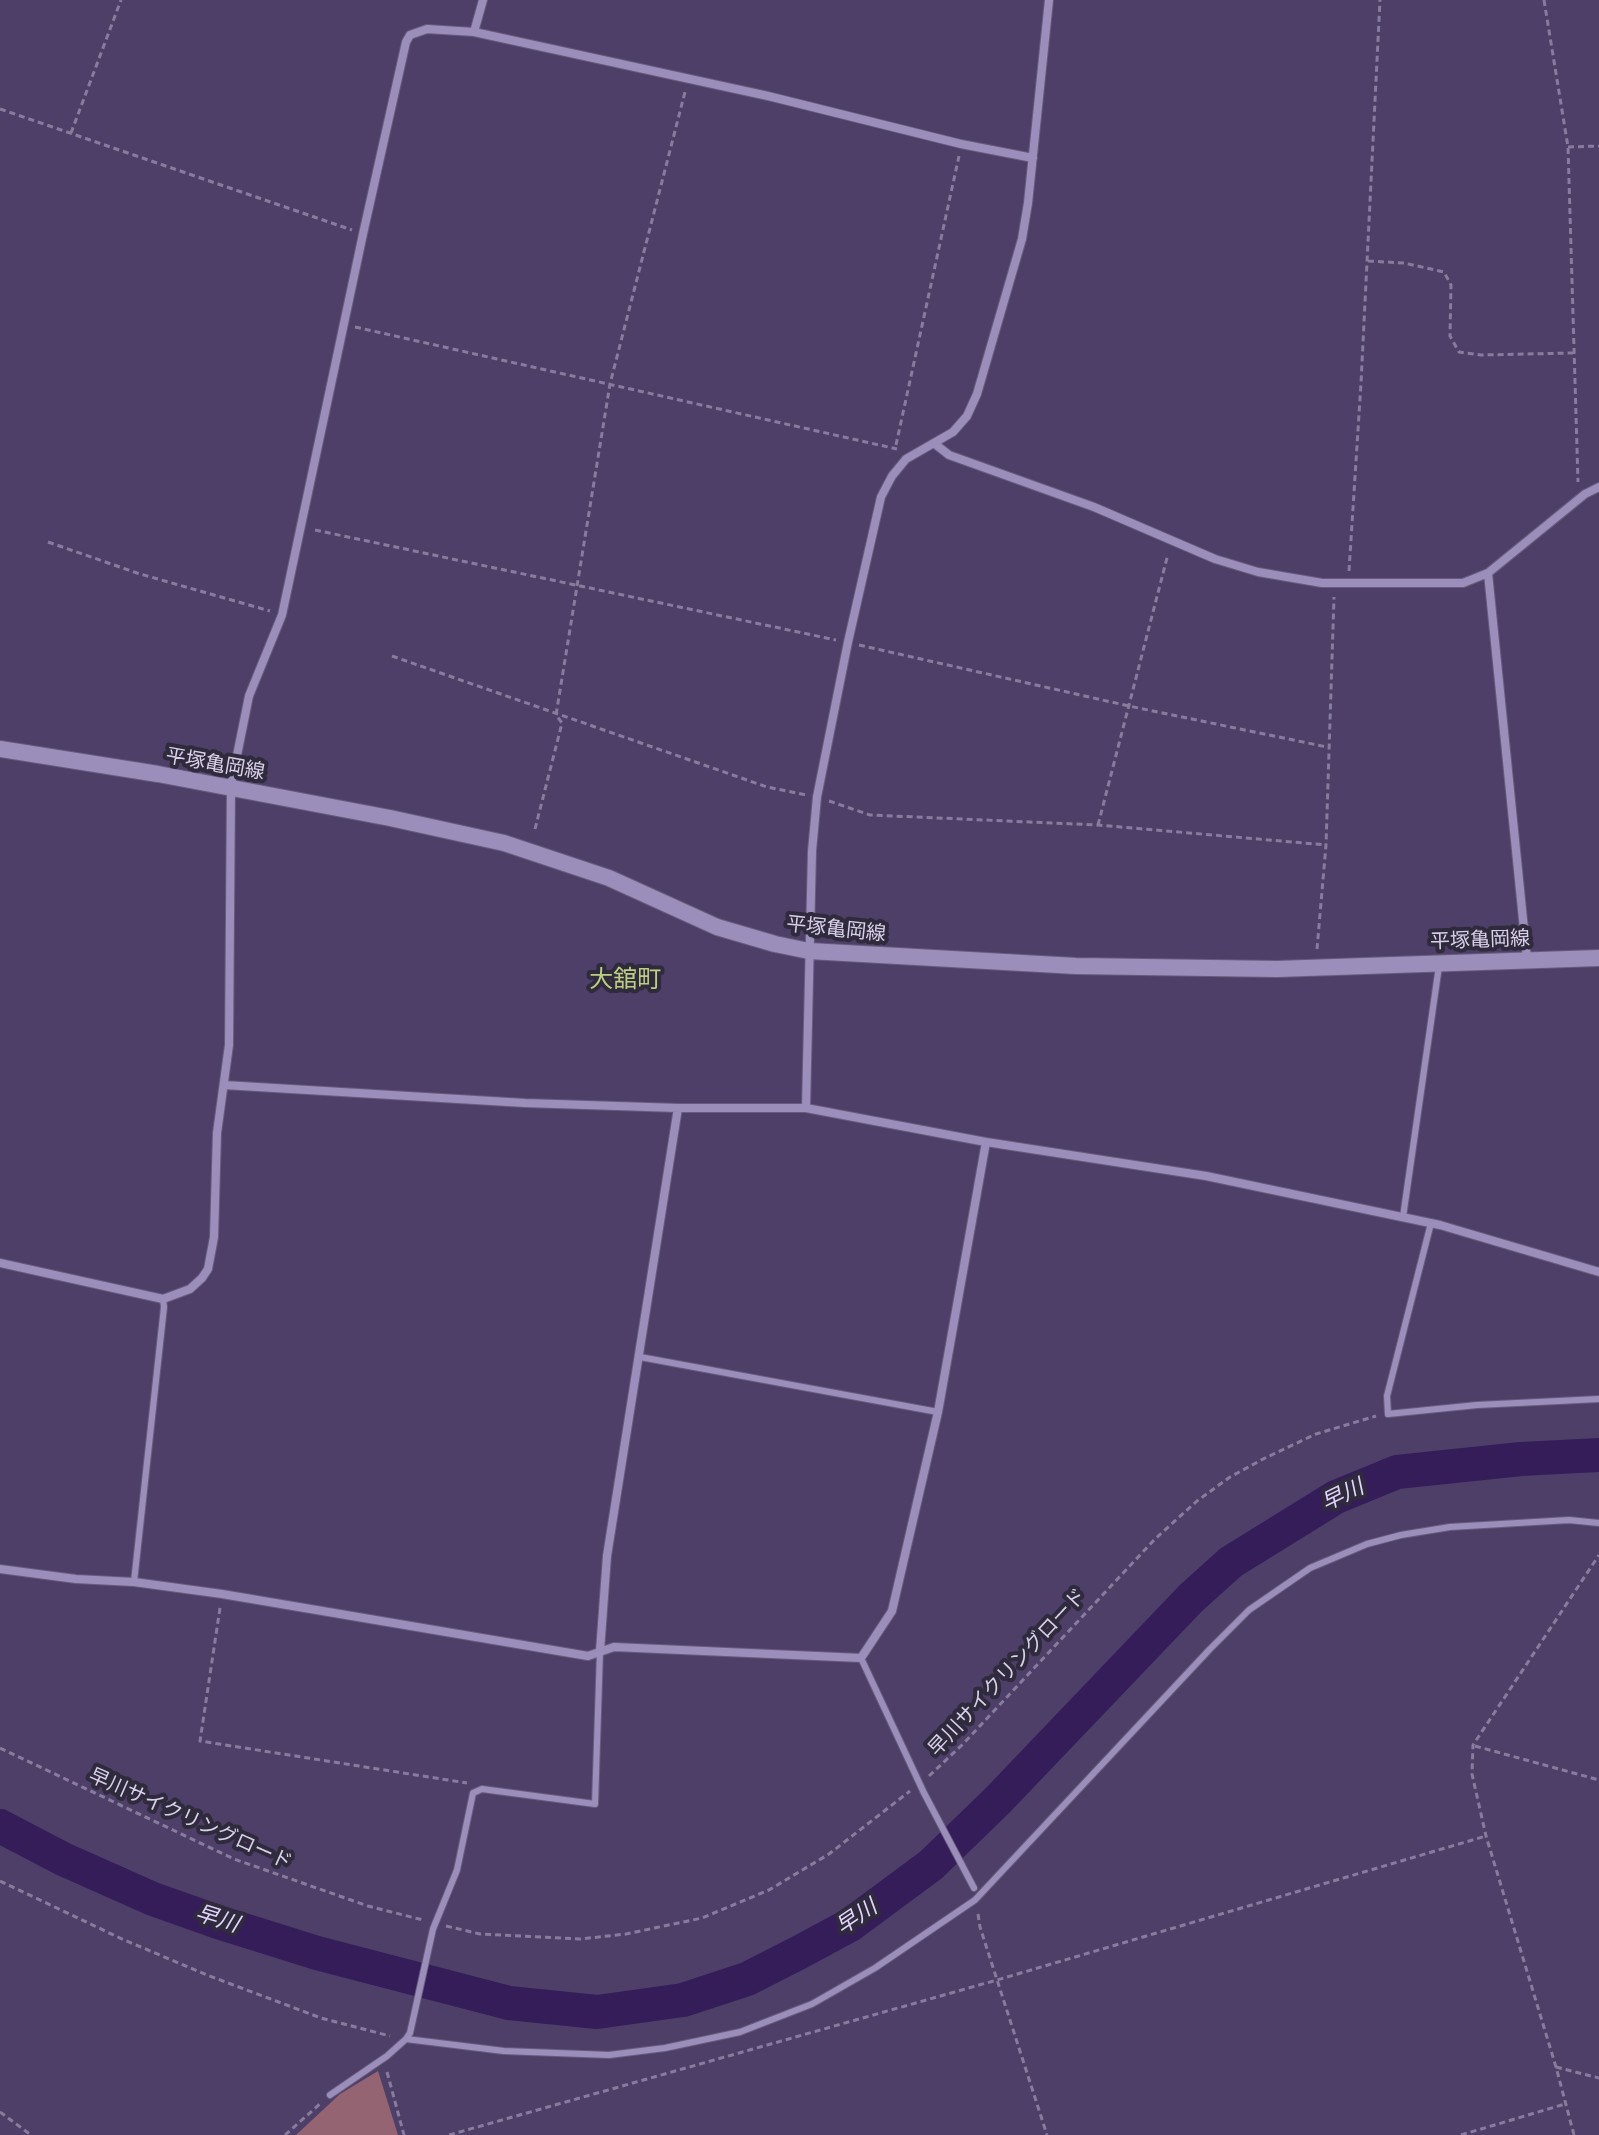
<!DOCTYPE html>
<meta charset="utf-8">
<style>
body{margin:0}
canvas{display:block;background:#4d3f67}
</style>
<canvas width="1599" height="2135"></canvas>
<script>
const ctx = document.querySelector('canvas').getContext('2d');
ctx.lineJoin = 'round';
function paint(path, color) {
  ctx.fillStyle = color;
  ctx.fill(path, 'evenodd');
}
function shape(rows) {
  const path = new Path2D();
  for (const r of rows) {
    path.moveTo(r[0], r[1]);
    for (let i = 2; i < r.length; i += 2) path.lineTo(r[i], r[i + 1]);
  }
  return path;
}
function stroke(path, color, width, dash) {
  ctx.strokeStyle = color;
  ctx.lineWidth = width;
  ctx.lineCap = dash ? 'butt' : 'round';
  ctx.setLineDash(dash || []);
  ctx.stroke(path);
}
function drawText(font, color, halo, rows, align = 'center') {
  ctx.font = font + ' "DejaVu Sans","Noto Sans JP",sans-serif';
  ctx.lineWidth = 8;
  ctx.setLineDash([]);
  ctx.textBaseline = 'middle';
  ctx.strokeStyle = halo;
  ctx.fillStyle = color;
  for (const [text, x, y, turn = 0] of rows) {
    ctx.save();
    ctx.translate(x, y);
    ctx.rotate((+turn || 0) * Math.PI / 180);
    ctx.textAlign = isNaN(turn) ? turn : align;
    if (halo) ctx.strokeText(text, 0, 0);
    ctx.fillText(text, 0, 0);
    ctx.restore();
  }
}
paint(shape([
 [378,2071,398,2135,296,2135,340,2094]
]), '#946473');
stroke(shape([
 [0,1826,63,1859,153,1899,218,1922,317,1953,509,2003,597,2012,683,2000,747,1979,800,1952,850,1925,931,1865,998,1800,1191,1598,1231,1562,1336,1497,1397,1472,1521,1459,1599,1455]
]), '#351d59', 34);
const service = shape([
 [1403,1217,1439,966],
 [1431,1223,1387,1396,1388,1414,1477,1405,1599,1399],
 [640,1357,938,1412],
 [134,1582,164,1307,163,1299],
 [861,1658,924,1793,974,1888],
 [406,2039,504,2051,609,2055,665,2048,740,2032,812,2004,875,1968,975,1900,1210,1649,1249,1610,1310,1568,1367,1544,1401,1535,1450,1527,1569,1520,1599,1523],
 [330,2095,387,2056,406,2039,410,2033,433,1929,457,1870,473,1793,482,1789,595,1804,600,1651]
]);
const minor = shape([
 [474,32,483,0],
 [935,444,949,455,1094,507,1215,559,1258,572,1322,583,1463,583,1488,573,1585,494,1599,487],
 [1488,573,1527,959],
 [224,1085,525,1103,678,1108,806,1108,986,1142,1206,1176,1440,1225,1599,1272],
 [806,1108,812,851,817,797,848,642,881,497,892,476,906,459,953,432,967,416,977,394,1022,239,1028,203,1049,0],
 [0,1263,163,1299,190,1289,202,1278,208,1269,214,1237,217,1133,229,1045,231,785,249,696,282,615,363,234,406,42,410,35,427,29,474,32,768,96,961,144,1033,158],
 [0,1569,76,1579,134,1582,222,1594,588,1656,614,1647,861,1658,892,1611,938,1412,986,1142],
 [600,1651,607,1556,678,1108]
]);
const secondary = shape([
 [0,749,158,774,390,818,504,843,609,878,717,927,775,944,809,951,1076,966,1277,969,1599,958]
]);
stroke(service, '#675c7d', 8);
stroke(minor, '#675c7d', 10);
stroke(secondary, '#675c7d', 18);
stroke(shape([
 [1544,0,1568,147,1578,482],
 [0,109,352,230],
 [71,133,121,0],
 [1568,147,1599,146],
 [1368,261,1404,263,1444,272,1451,285,1450,336,1459,352,1481,355,1573,353],
 [355,327,897,449],
 [896,445,959,156],
 [315,530,836,640],
 [48,542,137,573,270,611],
 [1349,571,1361,383,1380,0],
 [859,645,1129,706,1327,747],
 [392,656,767,787,806,795],
 [829,801,870,815,1098,825,1326,845],
 [1098,825,1168,554],
 [535,829,562,723,556,715,610,384,685,92],
 [1317,949,1326,845,1334,597],
 [220,1608,200,1741,467,1783],
 [1475,1746,1599,1780],
 [0,1748,234,1859,368,1906,423,1920],
 [929,1776,963,1744,1155,1539,1197,1501,1230,1477,1265,1458,1316,1434,1376,1416],
 [0,1881,122,1939,207,1975,321,2018,390,2036],
 [978,1914,980,1927,1047,2135],
 [446,1926,480,1934,580,1939,626,1934,702,1918,769,1890,829,1854,910,1791],
 [1556,2067,1599,2078],
 [387,2072,404,2135],
 [0,2112,31,2135],
 [285,2135,321,2103],
 [449,2135,997,1980,1486,1836],
 [1461,2135,1565,2104],
 [1574,2135,1556,2067,1486,1836,1472,1774,1473,1745,1599,1555]
]), '#877c9d', 3, [6, 4]);
stroke(service, '#9c8ebb', 6);
stroke(minor, '#9c8ebb', 8);
stroke(secondary, '#9c8ebb', 16);
drawText('20px', '#d7d0e8', '#302a3d', [
 ["平塚亀岡線",215,765,10],
 ["平塚亀岡線",836,930,6],
 ["平塚亀岡線",1480,941,-2],
 ["早川サイクリングロード",1008,1673,-47],
 ["早川サイクリングロード",190,1820,24]
]);
drawText('italic 22px', '#e1d6fc', '#302a3d', [
 ["早川",1343,1496,-26],
 ["早川",857,1918,-34],
 ["早川",217,1920,17]
]);
drawText('24px', '#bdce82', '#302a3d', [
 ["大舘町",625,981]
]);
</script>
